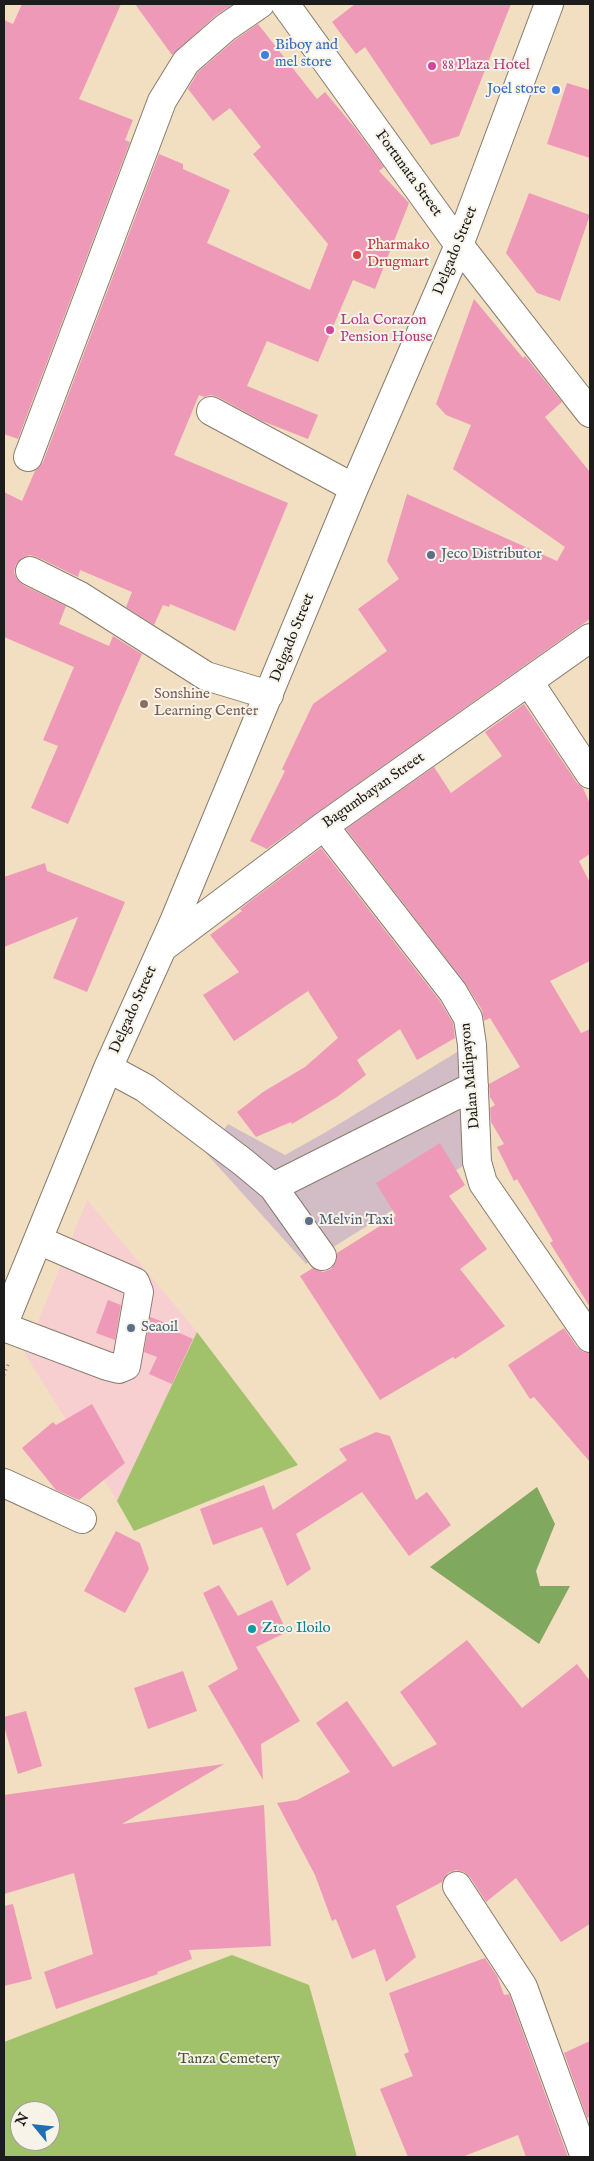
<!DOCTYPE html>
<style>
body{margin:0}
#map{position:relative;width:594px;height:2161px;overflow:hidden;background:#f2dec0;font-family:"IM FELL English",serif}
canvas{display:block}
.frame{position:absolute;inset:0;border:5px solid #1c1c1c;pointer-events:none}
.north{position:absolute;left:10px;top:2101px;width:50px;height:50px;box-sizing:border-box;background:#f7f3e8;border:1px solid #9f9d96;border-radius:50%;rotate:298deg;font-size:14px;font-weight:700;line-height:20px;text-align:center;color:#1c1c1c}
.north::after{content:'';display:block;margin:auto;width:18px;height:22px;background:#1f6fb2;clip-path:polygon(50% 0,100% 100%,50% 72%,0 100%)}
</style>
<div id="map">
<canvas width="594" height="2161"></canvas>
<div class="frame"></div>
<div class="north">N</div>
</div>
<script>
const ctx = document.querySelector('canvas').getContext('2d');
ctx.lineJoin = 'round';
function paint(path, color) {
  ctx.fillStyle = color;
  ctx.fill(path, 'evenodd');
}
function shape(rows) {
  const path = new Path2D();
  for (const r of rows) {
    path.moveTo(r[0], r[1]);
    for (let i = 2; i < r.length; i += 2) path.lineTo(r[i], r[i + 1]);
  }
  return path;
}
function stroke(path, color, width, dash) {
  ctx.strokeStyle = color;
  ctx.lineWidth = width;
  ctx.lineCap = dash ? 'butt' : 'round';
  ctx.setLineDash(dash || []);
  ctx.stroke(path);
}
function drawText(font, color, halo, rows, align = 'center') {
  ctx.font = font + ' "IM FELL English",serif';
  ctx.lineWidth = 4;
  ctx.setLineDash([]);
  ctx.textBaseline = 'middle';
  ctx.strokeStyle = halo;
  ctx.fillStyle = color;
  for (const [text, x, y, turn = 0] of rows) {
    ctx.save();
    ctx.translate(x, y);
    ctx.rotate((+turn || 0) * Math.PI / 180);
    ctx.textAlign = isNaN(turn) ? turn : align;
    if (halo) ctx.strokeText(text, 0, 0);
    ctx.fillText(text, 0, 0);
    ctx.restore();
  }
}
paint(shape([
 [87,1200,197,1332,117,1501,25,1354]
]), '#f7cfd1');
paint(shape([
 [467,1046,468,1163,306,1264,206,1153,228,1124,285,1155,326,1132]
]), '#d2bdc6');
paint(shape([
 [197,1332,298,1465,134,1531,117,1501],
 [232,1955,309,1985,357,2157,4,2157,4,2042],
 [20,2111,50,2111,50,2141,20,2141]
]), '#a1c26b');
paint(shape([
 [537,1487,555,1524,536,1571,540,1586,570,1586,539,1644,430,1567]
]), '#80a85f');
paint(shape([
 [22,4,121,4,79,99,133,120,125,140,130,142,18,439,4,434,4,20,13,24],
 [135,4,233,4,215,16,172,55],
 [355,4,511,4,459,136,431,145,365,47,356,54,332,22],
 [258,24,317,99,325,92,355,128,384,167,379,171,409,203,375,289,353,280,318,362,267,341,247,386,318,415,308,439,262,421,218,397,211,395,204,397,199,395,174,455,288,503,235,631,170,604,169,607,163,605,154,625,126,607,132,592,80,570,78,577,37,557,30,555,22,558,16,564,14,572,17,579,23,585,66,606,59,624,109,646,113,636,142,654,68,824,31,808,58,746,43,740,74,667,4,637,4,492,22,501,35,471,43,462,159,154,183,164,183,169,230,190,207,243,310,290,328,244,253,154,261,147,230,108,213,121,188,89,198,72,235,40],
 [567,83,590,90,590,158,547,144],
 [529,193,590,215,560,301,537,293,506,253],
 [474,299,523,358,525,356,562,402,545,417,590,472,590,619,315,814,267,849,250,841,285,771,282,769,313,704,387,651,358,609,399,579,387,561,407,494,557,561,565,547,453,469,471,425,446,415,436,404],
 [524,704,577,783,583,788,590,804,590,854,579,861,590,883,590,961,550,981,581,1033,590,1029,590,1307,550,1243,553,1241,517,1179,514,1181,497,1147,504,1144,491,1122,490,1108,495,1105,490,1097,489,1084,520,1067,490,1018,484,1021,482,1010,465,983,346,829,434,767,451,793,502,756,485,732],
 [321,848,440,1001,453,1023,455,1038,417,1060,400,1029,357,1060,366,1075,337,1097,292,1124,291,1122,256,1137,237,1112,263,1092,305,1067,338,1038,308,991,234,1041,203,995,239,972,210,935,242,911,240,909],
 [45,863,47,871,125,902,87,992,53,978,78,917,4,947,4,877],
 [440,1143,465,1185,449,1196,487,1249,460,1269,505,1326,455,1359,453,1357,380,1400,300,1276,313,1268,323,1272,331,1269,336,1262,337,1253,396,1216,376,1183],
 [108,1300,121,1305,115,1340,96,1333],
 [150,1317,166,1323,164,1326,193,1339,172,1384,149,1374,157,1357,144,1352],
 [564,1328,577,1347,583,1352,590,1353,590,1462,534,1397,530,1399,508,1365],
 [92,1404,125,1463,79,1500,56,1490,22,1448,53,1422,56,1425],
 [376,1432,390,1436,416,1500,427,1492,451,1525,409,1556,362,1492,296,1534,311,1569,287,1586,262,1527,213,1545,200,1509,264,1485,273,1510,347,1460,339,1449],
 [116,1531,140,1543,149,1569,125,1613,84,1591],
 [219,1585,238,1616,272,1600,287,1632,256,1647,300,1721,261,1744,263,1780,208,1686,238,1669,203,1593],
 [467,1640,522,1708,577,1664,590,1681,590,1924,561,1942,516,1878,486,1902,470,1877,464,1872,456,1870,448,1873,442,1882,396,1906,416,1957,386,1982,375,1949,352,1959,336,1919,332,1921,315,1875,277,1803,297,1800,350,1772,316,1723,347,1701,393,1767,437,1744,400,1692],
 [183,1671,197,1711,148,1729,134,1688],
 [26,1711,42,1766,18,1774,4,1726,4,1717],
 [224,1764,122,1824,264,1805,271,1946,189,1950,192,1959,157,1972,158,1974,56,2009,44,1972,93,1954,74,1873,4,1894,4,1795],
 [13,1904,32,1979,4,1986,4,1906],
 [485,1958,497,1976,504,1995,509,1994,568,2157,526,2157,518,2135,462,2157,408,2157,380,2089,413,2076,404,2054,409,2052,389,1993],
 [590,2041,590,2117,587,2118,564,2053]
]), '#ef99b9');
const minor = shape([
 [285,4,459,245,590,413],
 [211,411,354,488],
 [28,457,162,101,186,62,225,28,260,4],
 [30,571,80,596,206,676,269,695],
 [529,682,590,774],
 [324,826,453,992,468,1018,472,1045,477,1162,483,1183,590,1338],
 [162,948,324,826,590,638],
 [108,1068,145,1088,243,1162,273,1187,322,1256],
 [273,1187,474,1086],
 [4,1323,108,1068,173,924,354,488,459,245,549,4],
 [4,1327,107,1366,119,1369,126,1366,139,1292,135,1282,38,1240],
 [4,1483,82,1519],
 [457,1886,523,1987,585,2157]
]);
stroke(minor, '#877d6e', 30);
stroke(shape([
 [4,1375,9,1362]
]), '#877d6e', 3, [1, 4]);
stroke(minor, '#fff', 28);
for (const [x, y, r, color] of [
 [265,55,5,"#3f7fe0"],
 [432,66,5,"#d1479c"],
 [556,90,5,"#3f7fe0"],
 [357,255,5,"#e0444e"],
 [330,330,5,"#d1479c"],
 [431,555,5,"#5c6f8a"],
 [144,704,5,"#8d6e63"],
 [309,1221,5,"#5c6f8a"],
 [131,1328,5,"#5c6f8a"],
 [252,1629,5,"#0f9aa8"]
]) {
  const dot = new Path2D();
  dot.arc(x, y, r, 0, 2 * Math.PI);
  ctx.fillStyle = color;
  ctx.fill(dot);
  stroke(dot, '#f7f3e8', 2);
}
drawText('15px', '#366cbe', '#f7f3e8', [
 ["Biboy and",275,46],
 ["mel store",275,63],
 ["Joel store",546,90,"right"]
], 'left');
drawText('15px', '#b23c85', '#f7f3e8', [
 ["88 Plaza Hotel",442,66],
 ["Lola Corazon",340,321],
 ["Pension House",340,338]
], 'left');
drawText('15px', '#1c1c1c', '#f7f3e8', [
 ["Fortunata Street",408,174,54],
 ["Delgado Street",456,251,-68],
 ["Delgado Street",293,638,-68],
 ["Bagumbayan Street",374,791,-35],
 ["Delgado Street",134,1010,-66],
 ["Dalan Malipayon",471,1076,-95]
]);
drawText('15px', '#be3a42', '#f7f3e8', [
 ["Pharmako",367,246],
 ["Drugmart",367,263]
], 'left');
drawText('15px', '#4e5e75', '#f7f3e8', [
 ["Jeco Distributor",441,555],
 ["Melvin Taxi",319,1221],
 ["Seaoil",141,1328]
], 'left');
drawText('15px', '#785e54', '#f7f3e8', [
 ["Sonshine",154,695],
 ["Learning Center",154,712]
], 'left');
drawText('15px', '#0d838f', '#f7f3e8', [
 ["Z100 Iloilo",262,1629]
], 'left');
drawText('15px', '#4b5638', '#f7f3e8', [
 ["Tanza Cemetery",229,2060]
]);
</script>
